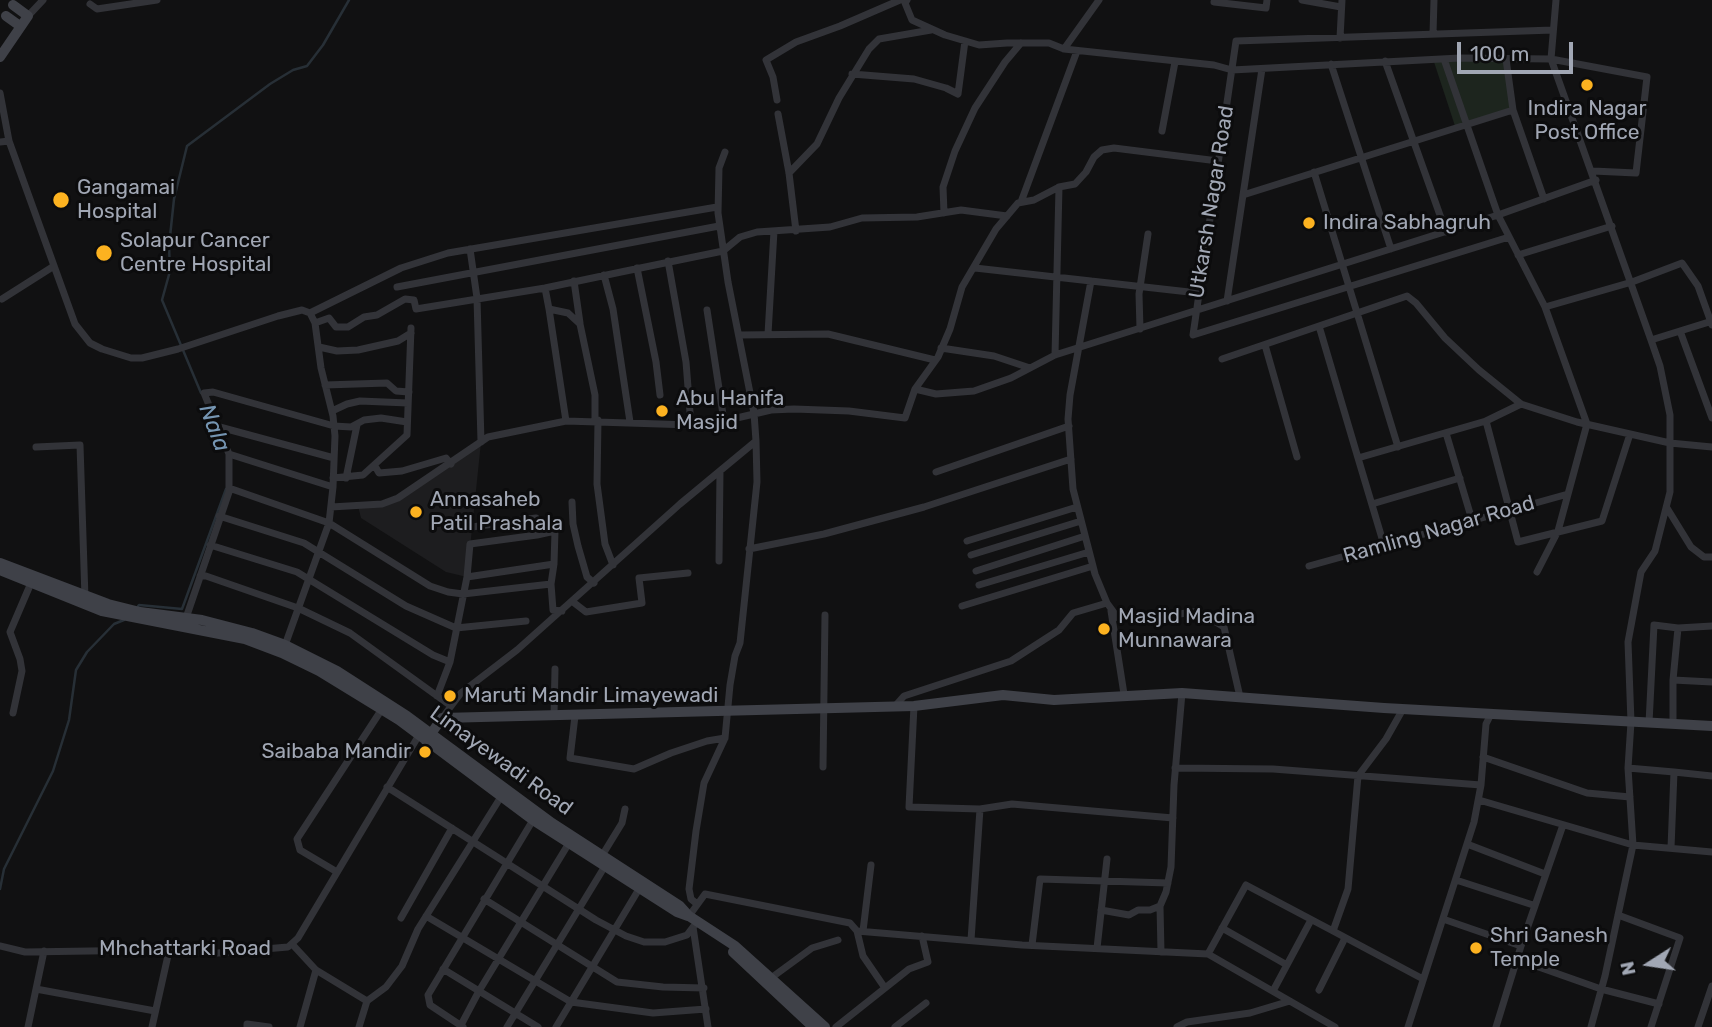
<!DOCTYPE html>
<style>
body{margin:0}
#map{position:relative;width:1712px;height:1027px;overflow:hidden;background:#111112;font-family:Rubik,sans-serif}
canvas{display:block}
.north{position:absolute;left:1614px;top:929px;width:70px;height:70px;-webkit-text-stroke:5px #0c0c0d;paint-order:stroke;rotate:258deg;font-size:19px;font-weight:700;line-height:28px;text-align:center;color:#a1a7b4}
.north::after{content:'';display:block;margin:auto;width:24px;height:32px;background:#a1a7b4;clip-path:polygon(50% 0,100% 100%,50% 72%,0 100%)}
.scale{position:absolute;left:1457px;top:42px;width:116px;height:32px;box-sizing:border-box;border:4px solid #a1a7b4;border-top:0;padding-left:9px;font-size:21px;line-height:24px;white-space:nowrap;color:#a1a7b4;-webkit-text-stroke:5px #0c0c0d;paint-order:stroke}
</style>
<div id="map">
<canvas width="1712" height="1027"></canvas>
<div class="north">N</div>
<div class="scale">100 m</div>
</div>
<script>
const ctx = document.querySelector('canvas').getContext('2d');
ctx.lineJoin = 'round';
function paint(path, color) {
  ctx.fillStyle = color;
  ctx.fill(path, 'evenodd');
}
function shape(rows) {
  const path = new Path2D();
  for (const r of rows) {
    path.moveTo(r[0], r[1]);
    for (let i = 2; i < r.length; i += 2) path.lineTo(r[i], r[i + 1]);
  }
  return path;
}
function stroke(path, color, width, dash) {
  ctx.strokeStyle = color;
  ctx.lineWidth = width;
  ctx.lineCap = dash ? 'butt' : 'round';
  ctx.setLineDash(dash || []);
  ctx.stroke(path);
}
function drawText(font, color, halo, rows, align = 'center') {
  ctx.font = font + ' Rubik,sans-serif';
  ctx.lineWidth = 6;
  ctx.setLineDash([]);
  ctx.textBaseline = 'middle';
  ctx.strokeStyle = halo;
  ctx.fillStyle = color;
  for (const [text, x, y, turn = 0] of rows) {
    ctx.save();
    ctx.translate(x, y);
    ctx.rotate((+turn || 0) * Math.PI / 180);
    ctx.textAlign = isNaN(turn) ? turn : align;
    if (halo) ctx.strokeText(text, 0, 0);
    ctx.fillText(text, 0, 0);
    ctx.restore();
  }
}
paint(shape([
 [481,442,467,577,446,572,361,518,358,506,389,502]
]), '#1d1d1f');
paint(shape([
 [1433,59,1506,59,1513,110,1456,129]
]), '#1d251e');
stroke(shape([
 [201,393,162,300,170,271,169,246,174,199,187,146,270,84,293,70,307,66,323,45,349,0],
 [136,609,139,605,182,609,226,489],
 [0,889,4,869,53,771,69,720,76,670,87,652,114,624,124,620]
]), '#272f36', 2.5);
stroke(shape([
 [907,0,905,3,912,20,945,35,979,45,1007,43,1049,43,1064,49,1099,0],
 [1302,0,1341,7],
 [1556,0,1551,59,1651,340,1660,366,1670,415,1670,492,1655,551,1641,572,1628,642,1631,722,1628,768,1633,845,1605,976,1591,1027],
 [1214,2,1266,8,1267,0],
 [90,4,97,9,157,0],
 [28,16,43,0],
 [1433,34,1434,0],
 [1340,38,1342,0],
 [1064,49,1214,65,1232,70,1460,58,1551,59,1647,77,1636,173,1593,171],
 [1506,59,1513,110],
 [1385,61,1446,232],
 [1331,64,1391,249],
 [852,74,914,79,946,88,958,94,965,41],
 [0,93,9,141],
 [777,100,773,77,766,60,796,42,840,26,900,0],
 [778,114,789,173,796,231],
 [1162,131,1175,62],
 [0,142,9,141,75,324,90,343,102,349,131,358,142,358,178,349,278,316,302,310,310,313,315,323,321,368,333,416,335,436,333,487,329,523,284,648],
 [725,152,719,168,718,213,728,282,754,413,756,441],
 [1314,172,1398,447],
 [789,173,817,144,839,98,869,49,879,39,931,30],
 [1596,180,1498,215,1545,307,1632,282,1682,263,1698,286,1712,325],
 [1243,195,1513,110,1544,199],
 [1021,202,1077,51],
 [944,213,943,187,955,151,975,108,1005,62,1021,43],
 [1509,237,1193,335,1236,41,1553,30],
 [470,249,477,298,481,442],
 [1518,255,1612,226],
 [668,261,686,362,691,425],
 [637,268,656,362,660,395],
 [975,268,1198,293],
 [604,275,613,309,630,422],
 [574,281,580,323],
 [1091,281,1070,395,1068,419,1073,489,1095,574,1107,603,1118,618,1156,618,1198,611,1224,627,1240,697],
 [397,287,719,226],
 [545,288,549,309,568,313,580,324,595,395,595,420],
 [2,299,54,266],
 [1227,301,1262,69],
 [549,309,566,421],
 [707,310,724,421],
 [310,313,401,268,448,253,717,207],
 [315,323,329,318,336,327,348,327,364,317,377,315,405,299,414,300,416,309,545,288,621,272,723,251,740,237,757,232,830,227,862,218,917,217,961,210,1007,216],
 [1319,326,1358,458],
 [1140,329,1139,294,1148,234],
 [1680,331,1712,418],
 [768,334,774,231],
 [739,335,828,334,935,360],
 [1651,340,1712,321],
 [1265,345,1297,457],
 [319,347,337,351,358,350,398,341,411,333],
 [941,348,994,356,1030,368],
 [1055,355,1059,187],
 [1222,359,1407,296,1416,303,1445,338,1479,370,1521,404,1577,422,1670,443,1712,447],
 [325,385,387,383,396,391,409,392],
 [915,389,936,394,974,391,1011,378,1055,355,1498,215,1444,59],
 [1521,404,1486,421,1518,542,1602,521,1630,434],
 [332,411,347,404,360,401,408,403],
 [598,420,597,484,605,544,613,565],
 [216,426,334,458],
 [1446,433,1472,520],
 [36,447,80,445,85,598],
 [229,454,333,487],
 [375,466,379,473,402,471,446,458,451,464],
 [936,472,1069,426],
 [333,478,363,475,407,435,411,328],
 [346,478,357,425],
 [229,488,329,523,430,586,448,592,463,594,551,584],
 [572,502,573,524,578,546,587,577,594,583],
 [1372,504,1460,478],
 [331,507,382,504,398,498,488,437,566,421,691,425,724,421,771,410,794,409,849,411,905,418,915,389,938,357,950,329,962,287,996,229,1018,203,1034,200,1059,187,1075,184,1086,172,1094,157,1102,150,1114,148,1218,161],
 [1667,508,1691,547,1704,557,1712,557],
 [219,516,304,543,406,606,456,628,526,621],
 [472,527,536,518,537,535,555,531,554,564,551,584,553,610,562,611],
 [967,541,1077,507],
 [210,545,297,572,433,655,450,662],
 [1384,545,1358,458,1486,421],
 [749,549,824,534,924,507,1071,459],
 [971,555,1081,521],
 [719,561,720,471],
 [1309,566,1568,494],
 [976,571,1085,536],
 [1537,572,1558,531,1587,424,1545,307],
 [200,576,206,576,298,608,350,633,451,706],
 [467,577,554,564],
 [979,585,1089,552],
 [573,602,586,612,642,603,639,578,688,573],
 [962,606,1093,566],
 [1111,611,1124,694],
 [186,618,229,492,229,454,204,393,213,392,334,426,351,427,364,420,381,418,407,422],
 [1678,628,1712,626],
 [1673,680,1712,682],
 [437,696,450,662,467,577,470,544,537,535],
 [896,705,904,696,1011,661,1059,630,1073,613,1107,603],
 [914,706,909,807,980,809,1012,804,1173,818],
 [13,713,22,671,20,659,10,632,31,583],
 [554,716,555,669],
 [575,716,570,758,634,769,671,753,707,741,725,738],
 [442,718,461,693,517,650,680,504,756,441,757,482,740,643,735,656,730,685,725,738,704,783,696,831,689,889,691,899,697,904],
 [1649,723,1654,625,1678,628,1673,680,1673,724],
 [1483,757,1587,793,1630,797],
 [823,767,825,615],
 [1175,768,1273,769,1481,785,1486,724,1491,714],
 [1628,768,1674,772],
 [387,787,596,920,626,936,644,942,665,942,687,935,693,927],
 [1479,800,1633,845,1712,852],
 [1467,844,1545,874],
 [1671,848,1674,772,1712,776],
 [603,854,622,823,625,809],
 [337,872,300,850,297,839,382,709],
 [1456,880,1533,905],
 [484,899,617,982,663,987,704,988],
 [1160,906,1161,952],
 [1101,910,1129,915,1138,910,1150,910,1160,906,1166,892,1171,867,1174,785,1182,693],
 [1618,915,1680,938,1651,1027],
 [426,916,571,1002,653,1013,706,1009],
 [689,916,705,894,850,923,857,931,1022,945,1208,954,1335,1027],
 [401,918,452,828],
 [1443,919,1521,946,1563,825],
 [695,925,693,927,708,1027],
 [1222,928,1287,965],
 [857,931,863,956,885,988],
 [863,931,871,865],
 [1333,931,1423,979],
 [971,940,980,809],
 [292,944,316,970,367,1001],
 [1032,945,1040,879,1168,883],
 [0,946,25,952,155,950,218,953,288,947,298,938,419,735],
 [1097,948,1107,859],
 [1208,954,1246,885,1333,931,1348,889,1358,776,1386,739,1403,709],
 [1516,959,1601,989,1659,1004],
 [443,969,538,1027],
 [771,978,812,948,838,940],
 [36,989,155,1011],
 [1319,990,1345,938],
 [1273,991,1311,920],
 [28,1027,44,951],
 [152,1027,169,951],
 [247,1027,247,1024,269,1027],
 [300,1027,316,970],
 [359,1027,367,1001,386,987,402,966,418,929,504,792],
 [460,1027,479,991,569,843],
 [463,1027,430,1005,428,995,533,820],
 [507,1027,605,866],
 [556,1027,639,889],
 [836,1027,909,969,928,962,922,936],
 [895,1027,926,1003],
 [1177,1027,1187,1022,1250,1013,1290,1001],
 [1408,1027,1474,822,1481,785],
 [1496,1027,1521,946],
 [1698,1027,1712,986]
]), '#323338', 7);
stroke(shape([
 [6,16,20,26],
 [0,57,28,16,13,5],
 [0,563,108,604,140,612,202,620,252,633,285,645,337,671,407,716,552,823,680,906,689,916,735,946,825,1027],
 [0,570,102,611,245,639,282,653,319,671,399,720,533,820,677,912,688,916],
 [426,741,442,718,914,706,1003,695,1054,700,1182,693,1384,708,1712,726],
 [733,952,813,1027]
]), '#3f4148', 10);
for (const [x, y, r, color] of [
 [1587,85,7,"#fcb220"],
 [61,200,9,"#fcb220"],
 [1309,223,7,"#fcb220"],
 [104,253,9,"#fcb220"],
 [662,411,7,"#fcb220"],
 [416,512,7,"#fcb220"],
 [1104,629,7,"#fcb220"],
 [450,696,7,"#fcb220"],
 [425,752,7,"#fcb220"],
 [1476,948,7,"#fcb220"]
]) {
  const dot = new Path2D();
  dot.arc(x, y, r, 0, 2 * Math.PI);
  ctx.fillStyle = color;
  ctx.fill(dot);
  stroke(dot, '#0c0c0d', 2.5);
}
drawText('21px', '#a1a7b4', '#0c0c0d', [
 ["Indira Nagar",1587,109,"center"],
 ["Post Office",1587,133,"center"],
 ["Gangamai",77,188],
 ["Hospital",77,212],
 ["Indira Sabhagruh",1323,223],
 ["Solapur Cancer",120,241],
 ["Centre Hospital",120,265],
 ["Abu Hanifa",676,399],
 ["Masjid",676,423],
 ["Annasaheb",430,500],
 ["Patil Prashala",430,524],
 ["Masjid Madina",1118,617],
 ["Munnawara",1118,641],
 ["Maruti Mandir Limayewadi",464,696],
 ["Saibaba Mandir",411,752,"right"],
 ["Shri Ganesh",1490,936],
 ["Temple",1490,960]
], 'left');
drawText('21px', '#a1a7b4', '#0c0c0d', [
 ["Utkarsh Nagar Road",1212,202,-81],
 ["Ramling Nagar Road",1439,530,-16],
 ["Limayewadi Road",501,761,36],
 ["Mhchattarki Road",185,949]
]);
drawText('italic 23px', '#7595b2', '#0c0c0d', [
 ["Nala",214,428,69]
]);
</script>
